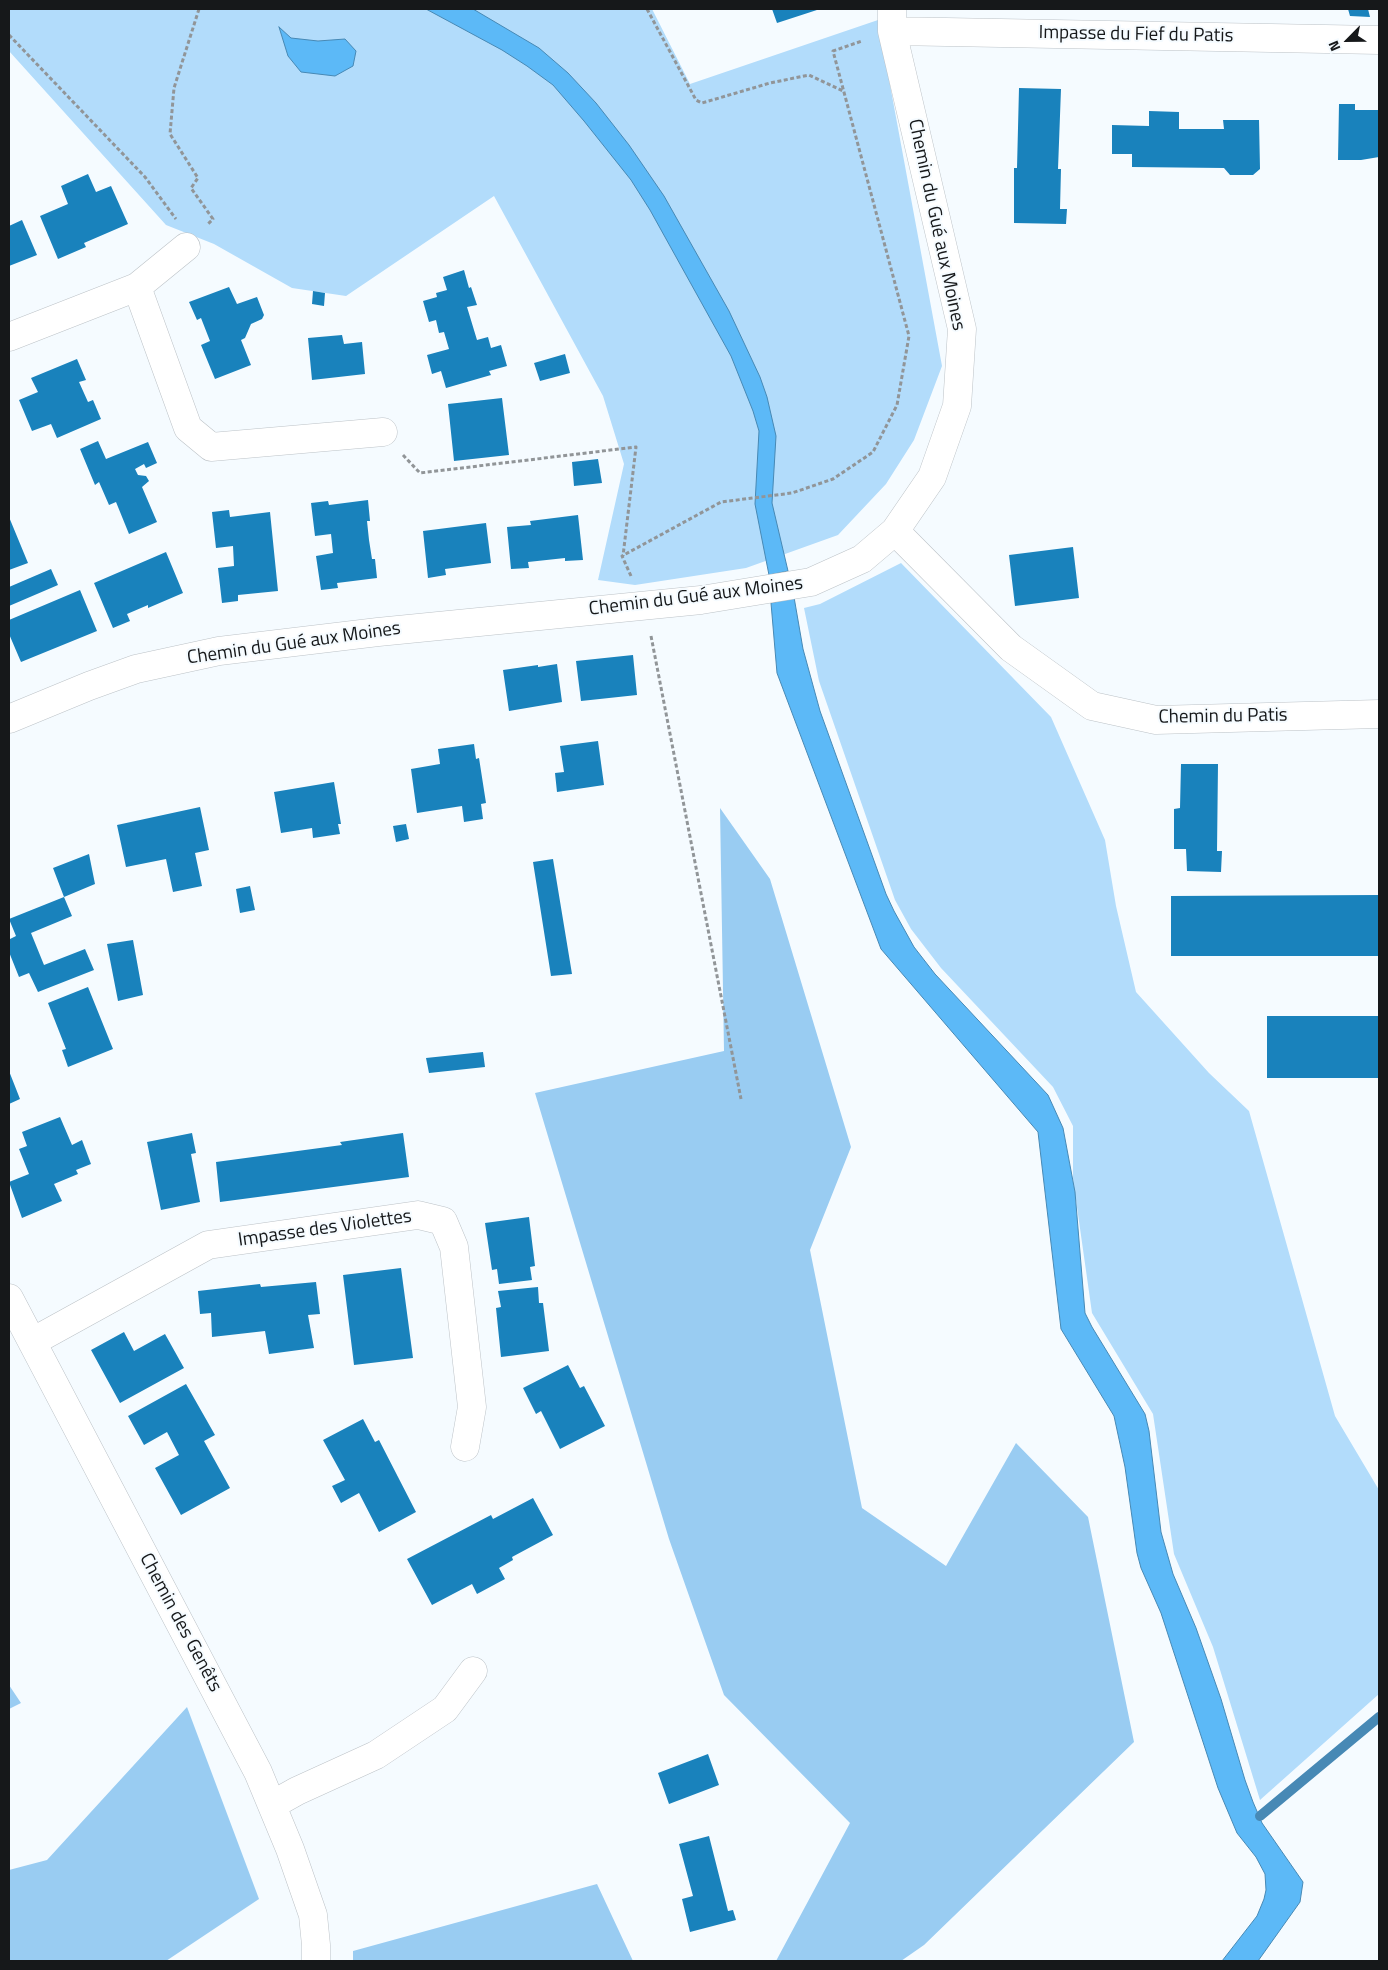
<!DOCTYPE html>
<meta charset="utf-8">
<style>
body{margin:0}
#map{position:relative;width:1388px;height:1970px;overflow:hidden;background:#f5fbff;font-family:"Titillium Web",sans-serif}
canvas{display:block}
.frame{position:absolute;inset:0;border:10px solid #16181a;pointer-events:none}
.north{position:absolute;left:1323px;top:15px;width:50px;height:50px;-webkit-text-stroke:4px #f5fbff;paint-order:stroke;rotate:247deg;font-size:14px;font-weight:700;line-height:20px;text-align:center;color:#16181a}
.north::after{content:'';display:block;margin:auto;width:18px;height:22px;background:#16181a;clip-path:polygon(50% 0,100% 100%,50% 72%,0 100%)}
</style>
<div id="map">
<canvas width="1388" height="1970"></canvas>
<div class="frame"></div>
<div class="north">N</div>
</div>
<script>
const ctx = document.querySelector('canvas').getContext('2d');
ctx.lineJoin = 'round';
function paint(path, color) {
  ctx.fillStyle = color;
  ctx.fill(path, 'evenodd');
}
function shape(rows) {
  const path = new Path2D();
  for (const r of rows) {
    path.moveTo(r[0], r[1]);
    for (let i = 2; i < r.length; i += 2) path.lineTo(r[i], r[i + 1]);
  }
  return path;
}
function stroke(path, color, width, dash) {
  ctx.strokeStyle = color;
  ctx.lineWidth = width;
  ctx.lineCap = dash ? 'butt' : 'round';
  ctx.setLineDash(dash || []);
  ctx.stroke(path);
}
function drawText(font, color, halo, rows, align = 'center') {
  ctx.font = font + ' "Titillium Web",sans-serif';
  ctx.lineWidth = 4;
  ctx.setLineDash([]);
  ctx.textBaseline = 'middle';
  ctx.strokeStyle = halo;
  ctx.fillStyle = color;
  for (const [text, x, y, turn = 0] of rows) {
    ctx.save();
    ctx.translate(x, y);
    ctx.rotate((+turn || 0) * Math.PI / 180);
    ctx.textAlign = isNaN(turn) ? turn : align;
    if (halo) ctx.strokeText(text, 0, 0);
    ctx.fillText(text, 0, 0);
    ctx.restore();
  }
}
paint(shape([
 [9,9,652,9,690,84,878,20,942,366,914,440,886,484,838,535,746,568,635,585,598,580,624,464,603,396,494,196,346,296,292,288,214,244,166,225,9,51],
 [901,563,1051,717,1105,840,1116,906,1136,992,1209,1073,1249,1111,1335,1416,1379,1490,1379,1694,1260,1800,1213,1647,1174,1554,1153,1414,1092,1313,1073,1179,1073,1126,1053,1087,941,968,911,929,895,900,819,681,804,608,820,604]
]), '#b2dcfb');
paint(shape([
 [720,808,770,879,851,1147,810,1250,862,1508,946,1566,1016,1443,1088,1517,1134,1742,924,1945,901,1961,776,1961,850,1823,724,1695,669,1539,535,1093,724,1051],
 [9,1685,21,1703,9,1709],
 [187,1707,259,1899,166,1961,9,1961,9,1870,47,1860],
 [597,1884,633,1961,353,1961,353,1951]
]), '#99ccf2');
const water = shape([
 [426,9,473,9,539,48,568,73,596,103,629,145,664,196,729,311,760,377,767,397,776,436,772,503,788,571,769,575,755,504,759,431,753,411,731,356,650,210,631,180,584,121,553,85,527,66,502,50,426,9],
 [279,27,291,38,318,41,345,39,356,51,353,66,335,76,301,72,288,56,279,27],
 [794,597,803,649,820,711,886,894,894,911,914,947,935,974,1048,1095,1063,1128,1075,1192,1085,1313,1092,1327,1145,1414,1149,1431,1161,1532,1173,1574,1196,1628,1221,1699,1245,1780,1253,1802,1262,1823,1303,1882,1300,1902,1258,1961,1222,1961,1257,1916,1264,1899,1266,1890,1265,1874,1256,1857,1237,1833,1218,1788,1161,1613,1141,1568,1137,1553,1125,1467,1114,1416,1061,1329,1038,1132,881,949,777,673,771,603,794,597]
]);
paint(water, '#5cb9f7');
stroke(water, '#4789b5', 1);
stroke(shape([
 [1260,1816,1379,1717]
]), '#4789b5', 10);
paint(shape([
 [772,9,820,9,777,23],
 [1348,9,1368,9,1370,17,1350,16],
 [1019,88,1061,89,1058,169,1061,169,1060,209,1067,209,1066,224,1014,223,1014,168,1017,168],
 [1339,104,1355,104,1355,110,1379,110,1379,157,1361,160,1338,160],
 [1149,111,1179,112,1179,129,1224,129,1223,120,1259,120,1260,169,1253,175,1230,175,1224,168,1132,167,1132,154,1112,154,1112,125,1149,126],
 [88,174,96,192,111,186,128,224,84,243,86,247,58,259,40,216,68,204,61,186],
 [22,220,37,255,9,266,9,226],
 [464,270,469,288,471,287,477,305,467,307,477,340,488,337,491,348,501,345,507,366,489,371,491,375,446,388,441,371,432,374,427,355,449,349,444,332,439,333,436,320,429,322,423,301,437,297,436,293,447,290,443,277],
 [229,287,237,304,257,297,264,315,262,319,251,324,245,338,241,340,251,365,215,379,201,345,210,341,201,318,197,320,189,302],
 [313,291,325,293,324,306,312,304],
 [342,335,344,344,362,342,365,374,312,380,308,338],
 [565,354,570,373,540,381,534,363],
 [77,359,86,380,79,382,88,402,93,400,101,419,57,438,51,424,32,431,19,400,38,392,31,378],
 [502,398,509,455,454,461,448,404],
 [98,441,106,459,148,442,157,463,146,468,144,464,135,469,138,475,146,476,149,481,142,487,157,522,129,534,116,502,109,505,99,482,95,485,80,449],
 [598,459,602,483,574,486,572,462],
 [368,500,370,521,367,521,369,540,372,559,375,559,377,578,337,583,338,588,321,590,316,556,333,553,331,534,315,536,311,503,328,501,329,505],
 [229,510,230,517,270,512,278,591,238,595,238,601,222,603,218,568,234,566,233,546,216,548,212,512],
 [578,515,583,560,565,561,565,558,528,562,529,568,511,569,507,527,531,525,530,521],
 [9,517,28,563,9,570],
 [486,523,491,563,445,569,446,575,428,578,423,531],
 [1073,547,1079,598,1015,606,1009,555],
 [166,552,183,593,148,608,148,605,127,614,130,621,113,628,94,583],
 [51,569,58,585,9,606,9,587],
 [80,590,97,631,21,662,9,634,9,620],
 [633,655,637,695,581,701,576,661],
 [557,664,562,702,509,711,503,670,538,665,538,667],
 [598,741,604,785,557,792,555,773,564,772,560,746],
 [474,744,476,759,479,758,486,803,481,804,483,819,464,822,462,806,417,813,411,769,440,764,438,749],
 [1181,764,1218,764,1217,851,1222,851,1221,872,1187,871,1186,849,1174,849,1174,809,1180,808],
 [334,782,341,824,338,824,340,834,313,838,312,828,281,833,274,792],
 [200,807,209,850,195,853,202,886,173,892,166,859,126,867,117,825],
 [406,824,409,839,396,842,393,826],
 [89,854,95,884,64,897,53,868],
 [553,859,572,974,551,976,533,862],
 [250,886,255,910,240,913,236,889],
 [1379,895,1379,956,1171,956,1171,896],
 [64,897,72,916,31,933,44,965,85,949,94,970,38,992,29,973,19,977,9,952,10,939,16,936,9,919],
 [133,940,143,995,118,1001,107,944],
 [88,987,113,1049,68,1067,62,1050,66,1049,48,1003],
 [1267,1016,1379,1016,1379,1078,1267,1078],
 [483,1052,485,1067,429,1073,426,1058],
 [9,1071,20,1099,9,1104],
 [60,1117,72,1145,82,1140,91,1164,76,1170,78,1174,54,1184,62,1201,22,1218,9,1182,29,1174,19,1149,27,1146,22,1132],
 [192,1133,196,1153,191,1154,200,1202,161,1210,147,1142],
 [403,1133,409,1177,220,1202,216,1162,342,1145,340,1142],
 [529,1217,535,1266,530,1267,532,1280,499,1284,497,1269,492,1270,485,1223],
 [401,1268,413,1358,354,1365,343,1275],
 [316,1282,320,1314,308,1315,314,1348,269,1354,265,1331,212,1337,211,1313,200,1314,198,1291,260,1284,261,1287],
 [538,1287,539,1303,543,1303,549,1351,501,1357,496,1308,501,1307,498,1291],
 [124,1332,134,1351,165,1334,184,1368,120,1403,91,1350],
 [568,1365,580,1388,584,1386,605,1426,560,1449,541,1411,536,1414,523,1388],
 [186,1384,215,1435,204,1441,230,1488,181,1515,155,1468,179,1455,167,1432,144,1445,128,1416],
 [363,1419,375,1442,379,1440,416,1512,379,1532,359,1493,341,1503,332,1486,345,1480,323,1440],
 [533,1498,553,1535,512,1557,513,1560,499,1568,505,1579,477,1594,472,1584,432,1605,407,1559,491,1515,493,1519],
 [708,1754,719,1785,669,1804,658,1773],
 [709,1836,728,1911,733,1910,736,1920,690,1932,682,1899,693,1896,679,1844]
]), '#1982bc');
const minor = shape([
 [892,31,1379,40],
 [137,287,188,428,211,447,383,432],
 [9,337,137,287,186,247],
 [895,531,1011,648,1092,706,1156,720,1379,714],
 [9,719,89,686,136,669,219,651,378,632,701,600,811,582,862,559,895,531,932,477,957,406,962,329,892,31,892,9],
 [9,1298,258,1772,290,1849,313,1915,316,1945,316,1961],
 [32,1342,208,1245,418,1215,443,1221,454,1247,472,1407,465,1447],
 [272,1805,297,1791,376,1755,445,1709,473,1671]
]);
stroke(minor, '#bcc2c7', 29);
stroke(shape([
 [199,9,174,88,170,134,198,178,191,188,213,219,207,225],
 [647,9,696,100,702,103,770,83,809,75,843,91],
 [9,35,145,177,176,219],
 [403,455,420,473,636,447,623,556],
 [631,576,622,556,721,502,792,493,833,479,873,452,897,405,909,336,833,51,862,41],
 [651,636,741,1099]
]), '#919598', 3, [4, 2.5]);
stroke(minor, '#fff', 28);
drawText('19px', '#16181a', '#f5fbff', [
 ["Impasse du Fief du Patis",1136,35,1],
 ["Chemin du Gué aux Moines",936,225,78],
 ["Chemin du Gué aux Moines",696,597,-7],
 ["Chemin du Gué aux Moines",294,644,-8],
 ["Chemin du Patis",1223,717,-1],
 ["Impasse des Violettes",325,1229,-8],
 ["Chemin des Genêts",180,1623,62]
]);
</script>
